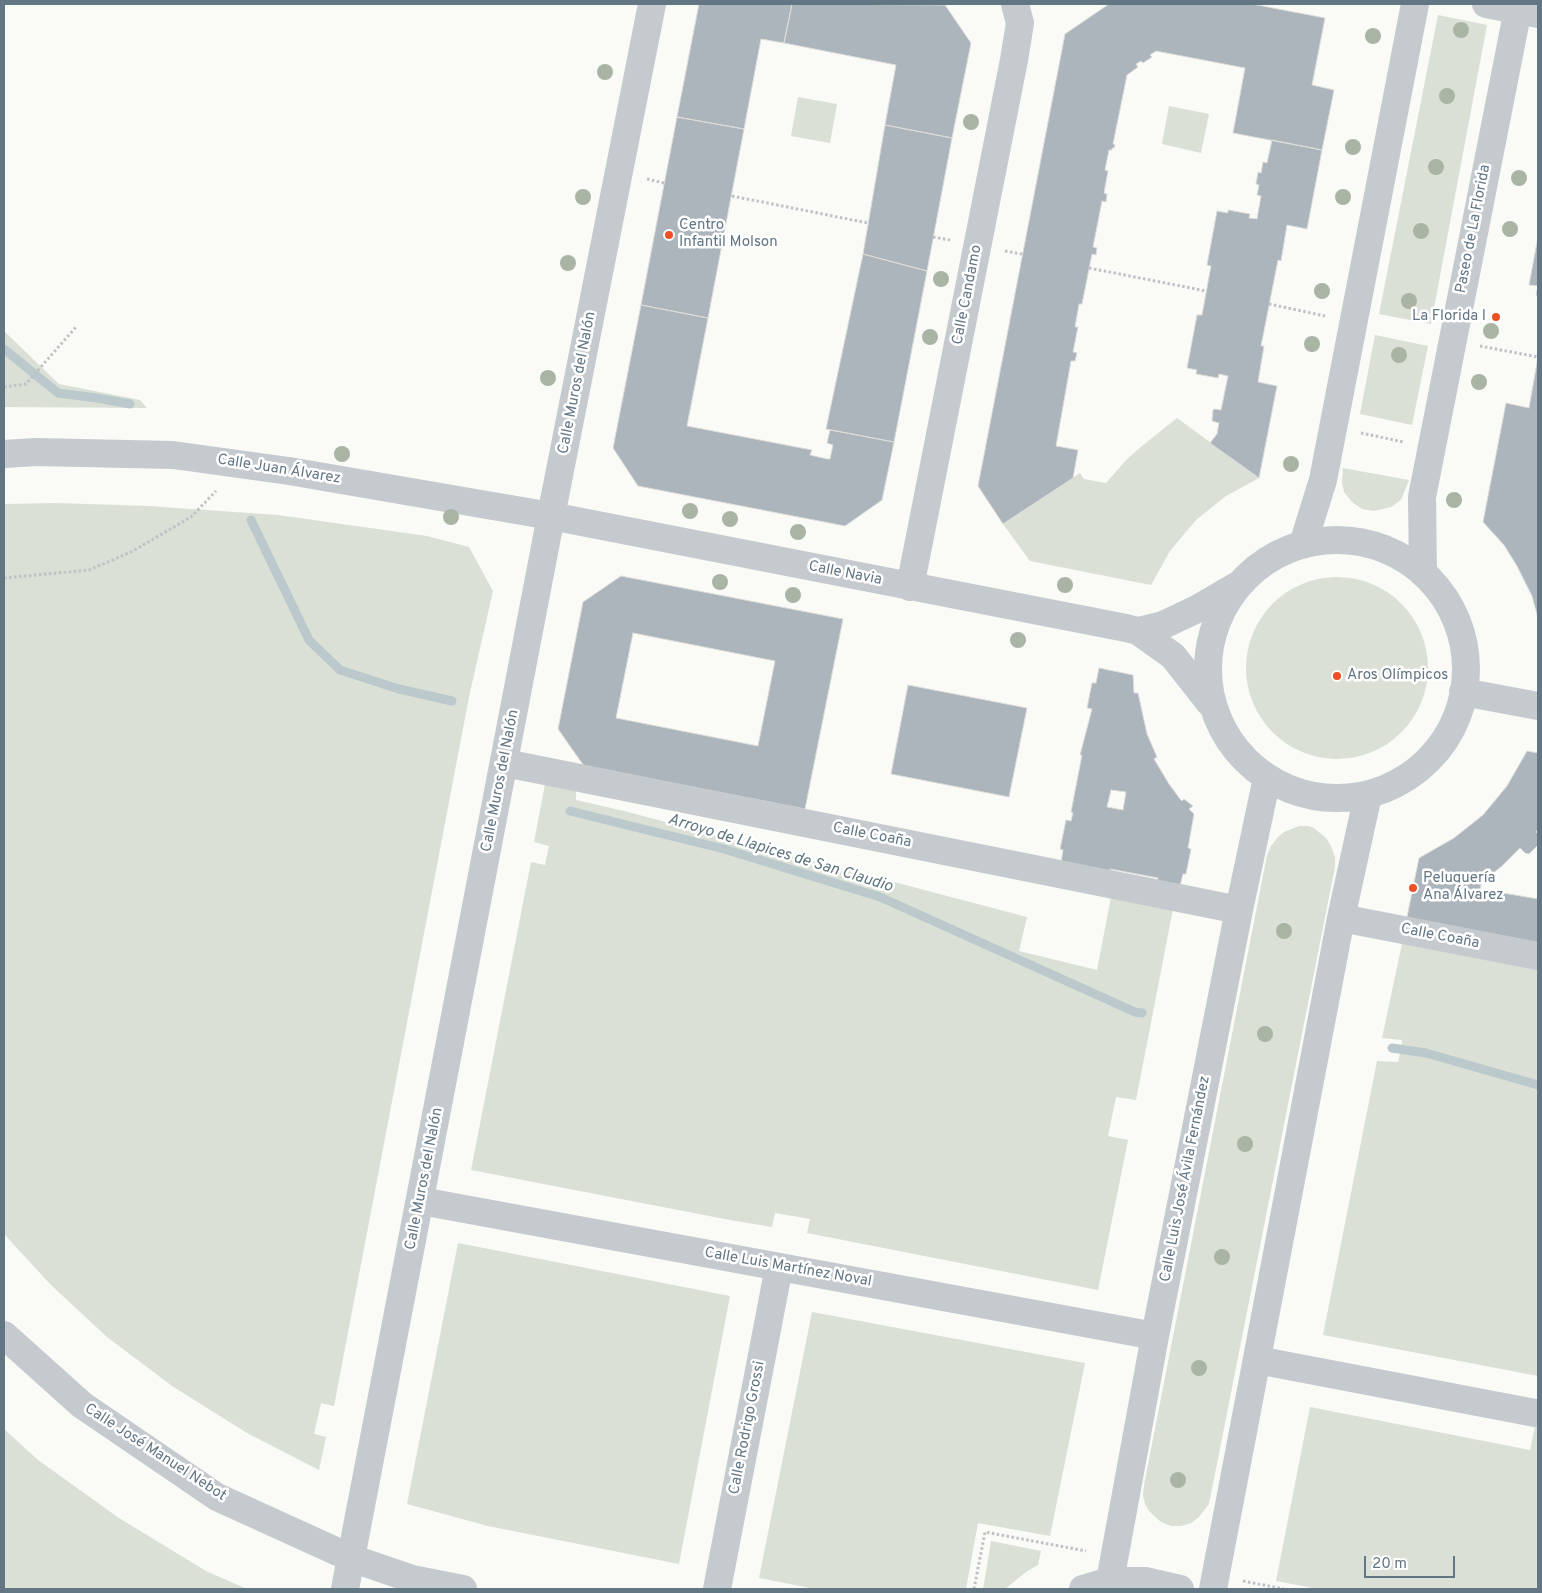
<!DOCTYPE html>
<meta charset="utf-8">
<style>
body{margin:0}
#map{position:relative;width:1542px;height:1593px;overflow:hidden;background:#fafaf7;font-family:Overpass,sans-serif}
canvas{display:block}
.frame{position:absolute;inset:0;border:5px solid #637684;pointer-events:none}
.scale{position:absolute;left:1364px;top:1556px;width:91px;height:22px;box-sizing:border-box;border:2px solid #637684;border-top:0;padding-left:6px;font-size:15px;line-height:18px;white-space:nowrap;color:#637684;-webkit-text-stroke:4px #fff;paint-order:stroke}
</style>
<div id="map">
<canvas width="1542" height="1593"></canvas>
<div class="frame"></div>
<div class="scale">20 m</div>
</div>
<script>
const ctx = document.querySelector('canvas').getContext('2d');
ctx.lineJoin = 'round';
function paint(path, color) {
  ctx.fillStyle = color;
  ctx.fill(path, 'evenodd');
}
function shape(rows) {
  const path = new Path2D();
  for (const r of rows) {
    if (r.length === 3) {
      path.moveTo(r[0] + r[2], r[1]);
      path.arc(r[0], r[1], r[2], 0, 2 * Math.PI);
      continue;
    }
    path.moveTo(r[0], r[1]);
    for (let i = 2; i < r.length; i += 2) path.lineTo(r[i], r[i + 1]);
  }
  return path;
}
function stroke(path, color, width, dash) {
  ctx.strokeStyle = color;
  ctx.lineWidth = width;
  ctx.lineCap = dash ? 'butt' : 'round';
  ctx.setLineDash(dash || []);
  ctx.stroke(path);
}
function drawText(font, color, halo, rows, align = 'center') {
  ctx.font = font + ' Overpass,sans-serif';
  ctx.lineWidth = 5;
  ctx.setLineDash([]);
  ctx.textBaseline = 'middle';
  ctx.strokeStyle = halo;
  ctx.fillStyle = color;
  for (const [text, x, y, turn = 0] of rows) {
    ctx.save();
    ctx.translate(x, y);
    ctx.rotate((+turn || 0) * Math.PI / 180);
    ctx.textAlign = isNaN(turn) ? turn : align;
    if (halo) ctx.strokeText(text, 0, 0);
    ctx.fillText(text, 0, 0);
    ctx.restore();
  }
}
paint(shape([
 [1438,15,1487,25,1431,324,1379,314],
 [798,97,837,104,830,143,791,136],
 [1169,106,1209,114,1201,153,1162,144],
 [4,331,59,384,140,400,147,408,4,407],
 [1375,335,1428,346,1412,425,1360,414],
 [1177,418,1259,478,1226,496,1196,520,1170,551,1151,585,1030,561,1003,524,1080,473,1084,479,1106,483,1127,459,1142,446],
 [1343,468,1409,480,1401,500,1391,507,1374,511,1362,509,1352,502,1344,492,1342,483],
 [56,503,148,506,278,515,427,536,469,547,493,591,469,697,334,1406,321,1403,314,1434,326,1437,319,1470,247,1433,172,1386,107,1337,51,1285,4,1234,4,504],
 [1337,668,91],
 [545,784,576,791,576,800,624,811,1027,917,1019,951,1097,970,1111,897,1173,909,1136,1100,1116,1097,1108,1136,1128,1140,1098,1290,807,1233,810,1219,775,1213,772,1227,730,1220,471,1170,531,862,545,865,549,846,534,842],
 [1299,826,1308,826,1314,828,1326,838,1331,846,1335,857,1335,867,1209,1504,1199,1517,1191,1523,1181,1526,1171,1526,1161,1522,1149,1511,1145,1504,1143,1495,1144,1485,1267,855,1271,846,1278,837,1284,832],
 [1403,939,1538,965,1538,1376,1323,1335,1377,1061,1398,1062,1401,1049,1402,1040,1382,1038],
 [458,1243,730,1296,679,1564,488,1526,407,1504],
 [812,1312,1085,1363,1050,1536,978,1523,966,1589,815,1589,759,1578],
 [1310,1407,1530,1450,1538,1412,1538,1589,1318,1589,1276,1581],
 [4,1429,38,1460,119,1518,206,1571,247,1589,4,1589],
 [991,1541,1041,1551,1038,1565,1026,1572,1005,1589,983,1589]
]), '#dae0d6');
stroke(shape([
 [4,349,58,393,97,398,130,404],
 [251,520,309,640,340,670,399,689,452,701],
 [570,811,724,849,880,897,1135,1012,1142,1013],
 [1392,1048,1426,1053,1538,1085]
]), '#bbc9cc', 9);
const building = shape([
 [699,4,792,4,784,43,761,39,744,129,677,117,699,4],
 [792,4,945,5,971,43,952,138,885,125,896,65,784,43,792,4],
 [1109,4,1252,4,1325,18,1312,85,1334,90,1322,150,1233,133,1245,68,1156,51,1150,55,1152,57,1143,63,1141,61,1136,64,1138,67,1127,75,1113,144,1115,145,1114,148,1112,148,1112,150,1109,150,1105,170,1108,171,1104,193,1107,194,1106,202,1102,201,1093,247,1097,248,1096,255,1092,254,1082,304,1079,304,1075,327,1078,327,1073,352,1077,353,1075,361,1071,361,1056,446,1078,450,1073,478,1003,524,978,486,1065,34,1109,4],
 [677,117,744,129,708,318,641,305,677,117],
 [885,125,952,138,927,271,863,254,885,125],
 [1272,140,1322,150,1307,229,1287,225,1281,261,1278,260,1263,336,1261,346,1264,346,1258,382,1277,386,1259,478,1210,443,1217,434,1219,423,1212,421,1213,410,1214,409,1221,410,1228,376,1219,374,1218,378,1196,374,1197,370,1187,368,1197,315,1202,315,1211,266,1207,265,1217,211,1228,213,1228,210,1250,214,1249,218,1257,219,1261,196,1257,195,1259,185,1256,184,1258,172,1261,173,1263,162,1267,163,1272,140],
 [1538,237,1538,296,1536,295,1538,286,1529,285,1538,237],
 [863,254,927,271,894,442,826,429,863,254],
 [641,305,708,318,687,426,812,450,810,455,827,459,830,459,833,445,827,443,830,430,894,442,882,500,845,526,638,486,613,448,641,305],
 [1538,357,1538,618,1532,596,1517,566,1504,545,1483,522,1506,403,1529,408,1538,357],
 [621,576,843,619,805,809,584,766,558,729,583,602,621,576],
 [633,633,775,661,758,746,616,718,633,633],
 [1099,668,1133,675,1134,693,1138,693,1147,734,1157,757,1154,759,1169,784,1180,799,1182,801,1184,799,1193,806,1189,809,1194,814,1188,848,1191,849,1186,874,1183,874,1180,886,1157,881,1158,878,1110,869,1110,871,1061,863,1063,850,1060,849,1066,820,1071,821,1073,813,1071,812,1082,755,1080,755,1092,709,1087,708,1092,683,1096,683,1099,668],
 [1111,790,1126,792,1123,810,1107,807,1111,790],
 [908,685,1027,708,1009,797,891,774,908,685],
 [1527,751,1538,753,1538,829,1536,832,1538,834,1538,845,1529,854,1525,853,1520,848,1502,866,1482,882,1480,889,1538,899,1538,950,1407,917,1419,858,1454,838,1483,815,1507,786,1527,751]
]);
paint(building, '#abb5bb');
stroke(building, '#dcdcda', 1);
stroke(shape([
 [647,179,664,183],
 [732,196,868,223],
 [933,237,950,240],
 [1005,251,1022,254],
 [1089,268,1206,291],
 [1269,304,1325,316],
 [1480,346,1538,357],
 [4,387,26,384,76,327],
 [1361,433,1404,442],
 [4,578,89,570,131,552,191,517,216,491],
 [1243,1581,1284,1589],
 [974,1589,985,1532,1086,1551]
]), '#bfc2c5', 3, [2.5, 2.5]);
stroke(shape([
 [1486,4,1538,14],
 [4,454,36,452,173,455,289,471,551,516,1126,628,1138,631,1173,656,1210,703],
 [1337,669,129],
 [1303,544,1323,480,1415,4],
 [1423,573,1422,497,1519,4],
 [910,587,1014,60,1020,23,1015,4],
 [1138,631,1163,625,1195,610,1238,585],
 [1463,692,1538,706],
 [505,763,1239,910],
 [1341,918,1538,956],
 [421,1201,1155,1336],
 [4,1335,82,1405,217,1497,351,1558,412,1579,463,1589],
 [1257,1360,1535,1413],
 [1110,1581,1155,1336,1239,910,1267,778],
 [345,1589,551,516,652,4],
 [717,1589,779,1267],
 [1083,1589,1110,1581,1145,1581,1180,1589],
 [1213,1589,1341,918,1368,795]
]), '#c5cace', 28);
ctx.fillStyle = '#a9b4a5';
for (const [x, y] of [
 [1461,30],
 [1373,36],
 [605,72],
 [1447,96],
 [971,122],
 [1353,147],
 [1436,167],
 [1519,178],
 [583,197],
 [1343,197],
 [1510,229],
 [1421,231],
 [568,263],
 [941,279],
 [1322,291],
 [1409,301],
 [1491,331],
 [930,337],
 [1312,344],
 [1399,355],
 [548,378],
 [1479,382],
 [342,454],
 [1291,464],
 [1454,500],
 [690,511],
 [451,517],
 [730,519],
 [798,532],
 [720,582],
 [1065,585],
 [793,595],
 [1018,640],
 [1284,931],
 [1265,1034],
 [1245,1144],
 [1222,1257],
 [1199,1368],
 [1178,1480]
]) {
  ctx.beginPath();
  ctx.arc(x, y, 8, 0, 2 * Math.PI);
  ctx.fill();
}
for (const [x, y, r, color] of [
 [669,235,5,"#ee4f23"],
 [1496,317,5,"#ee4f23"],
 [1337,676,5,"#ee4f23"],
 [1413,888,5,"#ee4f23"]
]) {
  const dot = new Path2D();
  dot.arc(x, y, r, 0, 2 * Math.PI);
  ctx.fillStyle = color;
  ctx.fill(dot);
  stroke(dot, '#fff', 2);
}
drawText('15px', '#637684', '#fff', [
 ["Centro",679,226],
 ["Infantil Molson",679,243],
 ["La Florida I",1486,317,"right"],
 ["Aros Olímpicos",1347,676],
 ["Peluquería",1423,879],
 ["Ana Álvarez",1423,896]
], 'left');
drawText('15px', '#637684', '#fff', [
 ["Paseo de La Florida",1474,229,-79],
 ["Calle Candamo",968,295,-79],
 ["Calle Muros del Nalón",578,383,-79],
 ["Calle Juan Álvarez",279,470,9],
 ["Calle Navia",845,574,11],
 ["Calle Muros del Nalón",501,781,-79],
 ["Calle Coaña",872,836,11],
 ["Calle Coaña",1440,937,11],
 ["Calle Muros del Nalón",425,1179,-79],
 ["Calle Luis José Ávila Fernández",1186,1179,-79],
 ["Calle Luis Martínez Noval",788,1268,10],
 ["Calle Rodrigo Grossi",748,1428,-79],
 ["Calle José Manuel Nebot",155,1453,33]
]);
drawText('italic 16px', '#5e767e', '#fff', [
 ["Arroyo de Llapices de San Claudio",780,854,17]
]);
</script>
